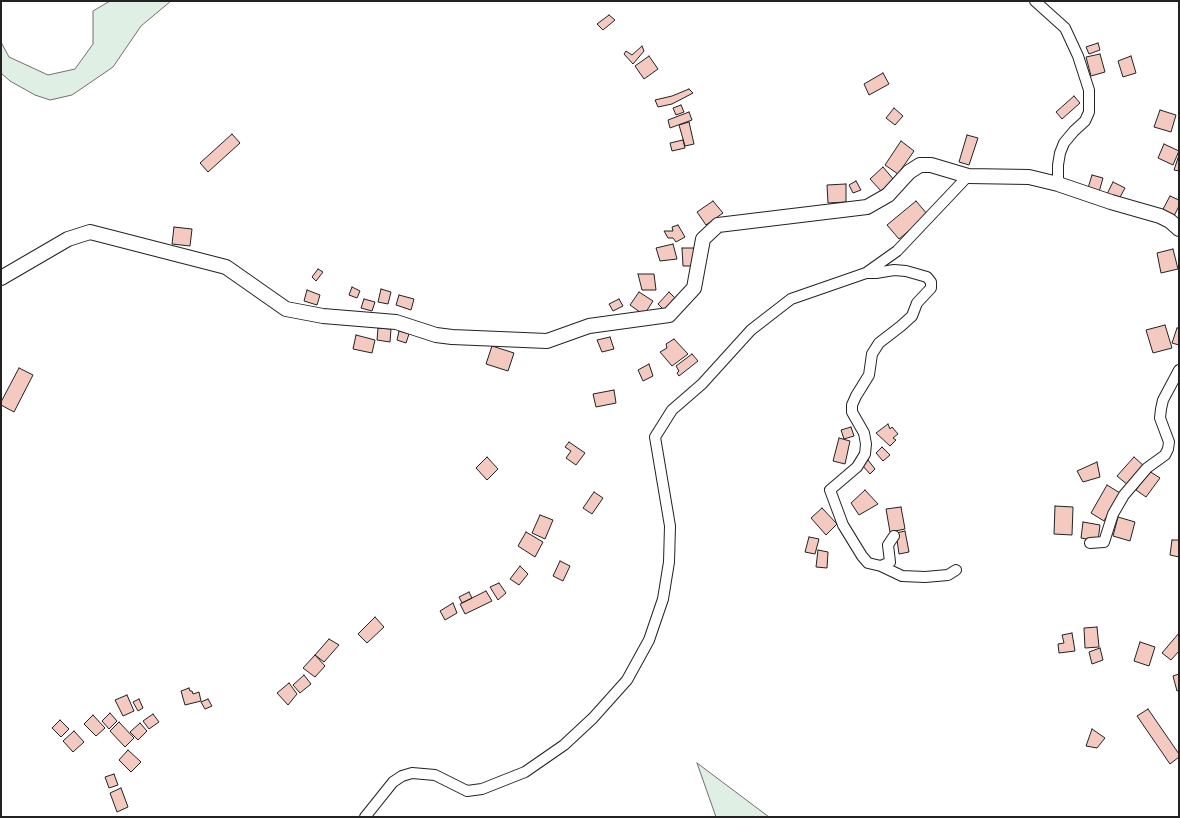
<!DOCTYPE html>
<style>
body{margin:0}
#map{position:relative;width:1180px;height:818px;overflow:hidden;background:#fff;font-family:Raleway,sans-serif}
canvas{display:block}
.frame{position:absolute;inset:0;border:2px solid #222;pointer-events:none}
</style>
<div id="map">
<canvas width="1180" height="818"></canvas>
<div class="frame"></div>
</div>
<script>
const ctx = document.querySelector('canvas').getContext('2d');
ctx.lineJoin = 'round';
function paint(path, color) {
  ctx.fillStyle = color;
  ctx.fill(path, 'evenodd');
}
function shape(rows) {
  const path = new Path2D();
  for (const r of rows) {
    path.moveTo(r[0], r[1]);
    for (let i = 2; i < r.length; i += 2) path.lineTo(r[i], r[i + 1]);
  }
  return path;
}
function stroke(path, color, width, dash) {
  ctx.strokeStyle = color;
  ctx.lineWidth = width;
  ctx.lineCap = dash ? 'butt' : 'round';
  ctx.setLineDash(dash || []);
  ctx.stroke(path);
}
const green = shape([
 [110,1,171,1,141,26,113,67,72,95,50,100,35,95,10,81,1,73,1,42,9,57,48,75,75,69,93,44,93,11,110,1],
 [697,763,769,817,716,817,697,763]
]);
paint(green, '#e0efe3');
stroke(green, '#6f6f6f', 1);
const building = shape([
 [609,15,615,20,603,30,597,24,609,15],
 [1098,43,1100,50,1089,54,1086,47,1098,43],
 [642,46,644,51,633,64,624,54,626,51,632,55,642,46],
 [1100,54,1105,72,1091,76,1086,57,1100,54],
 [649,56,658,69,644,79,635,66,649,56],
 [1131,56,1136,73,1123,77,1118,61,1131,56],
 [883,73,889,84,869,95,864,84,883,73],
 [689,89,693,93,672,104,658,107,655,100,672,96,689,89],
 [1074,96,1080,103,1062,119,1056,112,1074,96],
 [681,105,684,112,676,115,673,108,681,105],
 [894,108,903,116,895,125,886,118,894,108],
 [1160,110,1176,115,1171,132,1154,127,1160,110],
 [689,112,692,120,670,128,668,120,689,112],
 [689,122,694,144,685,146,679,125,689,122],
 [232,134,240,143,208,172,200,163,232,134],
 [967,135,978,138,969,165,959,162,967,135],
 [683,140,685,148,672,151,670,143,683,140],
 [901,141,914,151,898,174,885,165,901,141],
 [1164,144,1179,151,1173,165,1158,158,1164,144],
 [1178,158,1179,158,1179,171,1174,170,1178,158],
 [883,167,894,180,882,192,870,179,883,167],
 [1092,175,1103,178,1099,192,1088,188,1092,175],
 [856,181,861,190,853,193,849,185,856,181],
 [1113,182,1125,188,1119,199,1107,194,1113,182],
 [846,184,846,202,828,203,827,185,846,184],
 [1170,196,1179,200,1179,206,1174,216,1162,211,1170,196],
 [713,201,723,213,706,225,697,212,713,201],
 [916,201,928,215,899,239,887,225,916,201],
 [678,225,685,237,676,242,673,238,668,238,664,231,673,231,672,227,678,225],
 [174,227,192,229,190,246,172,244,174,227],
 [673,244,677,259,660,261,656,248,673,244],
 [682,248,694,248,694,266,683,266,682,248],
 [1173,249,1178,269,1161,273,1157,253,1173,249],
 [318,269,323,272,316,281,312,277,318,269],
 [638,274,654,274,656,290,642,290,638,274],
 [352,287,360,291,357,298,349,295,352,287],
 [381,289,391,292,388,304,378,302,381,289],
 [307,290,320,295,317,305,304,301,307,290],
 [639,292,653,301,644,315,630,305,639,292],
 [669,292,678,301,666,312,658,304,669,292],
 [399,295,414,299,411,310,396,305,399,295],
 [364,299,375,302,372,311,361,308,364,299],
 [619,299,623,306,613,311,609,304,619,299],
 [1165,325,1172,348,1153,353,1146,330,1165,325],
 [378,328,391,329,390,342,377,340,378,328],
 [1177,328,1179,328,1179,345,1172,343,1177,328],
 [399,331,409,334,406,343,397,340,399,331],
 [356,335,375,340,372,353,353,349,356,335],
 [610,337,614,349,602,352,597,340,610,337],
 [674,339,688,354,672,366,660,352,667,348,666,344,674,339],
 [492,346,514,353,508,371,486,364,492,346],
 [692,354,698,361,679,376,677,373,679,371,676,366,692,354],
 [649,364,653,376,643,381,638,370,649,364],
 [19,368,33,375,14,412,1,405,1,402,19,368],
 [614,390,616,403,596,407,593,394,614,390],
 [888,424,890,429,892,427,898,434,893,438,896,440,890,446,876,433,888,424],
 [851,427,854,436,844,439,841,430,851,427],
 [839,438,850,441,845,464,833,461,839,438],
 [569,442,585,453,576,465,566,458,571,451,565,447,569,442],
 [882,447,890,455,883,461,876,453,882,447],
 [487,457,498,469,487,480,476,468,487,457],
 [1134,457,1144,466,1128,485,1117,476,1134,457],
 [868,460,875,469,870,474,862,465,868,460],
 [1097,462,1100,477,1083,482,1077,471,1097,462],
 [1149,471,1160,478,1146,497,1136,490,1149,471],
 [1107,485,1120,493,1104,521,1091,513,1107,485],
 [865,490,878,504,859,515,851,503,865,490],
 [594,492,603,498,592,514,583,508,594,492],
 [1055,506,1073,507,1072,535,1054,534,1055,506],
 [901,507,905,529,890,532,886,509,901,507],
 [822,508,837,524,826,535,811,518,822,508],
 [540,515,553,520,545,539,532,533,540,515],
 [1118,517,1135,522,1130,541,1113,536,1118,517],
 [1083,522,1100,525,1098,541,1081,538,1083,522],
 [905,531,909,552,899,554,896,533,905,531],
 [526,532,543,542,535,557,518,546,526,532],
 [809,537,819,539,815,554,805,552,809,537],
 [1172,540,1179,540,1179,557,1170,555,1172,540],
 [818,550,828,552,827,568,816,567,818,550],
 [560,561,570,566,563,581,553,576,560,561],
 [520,566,528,574,519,585,510,579,520,566],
 [499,583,506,593,498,600,490,587,499,583],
 [486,591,492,601,465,614,460,604,486,591],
 [469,592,472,598,462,603,459,597,469,592],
 [453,603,457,613,445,620,440,611,453,603],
 [375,617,384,627,367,643,358,634,375,617],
 [1097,627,1099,647,1085,648,1084,628,1097,627],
 [1072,633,1075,651,1059,653,1058,644,1064,643,1062,635,1072,633],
 [1179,633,1179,651,1171,660,1162,653,1179,633],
 [329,639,339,645,324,662,315,655,329,639],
 [1140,642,1155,647,1149,666,1134,661,1140,642],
 [1100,648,1103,660,1092,664,1089,652,1100,648],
 [315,655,325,666,315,677,303,668,315,655],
 [1179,674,1179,690,1177,691,1173,676,1179,674],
 [304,675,311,684,300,693,293,685,304,675],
 [289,683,297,694,288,705,277,693,289,683],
 [189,688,190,691,192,691,193,694,199,692,201,701,185,705,181,691,189,688],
 [127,695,134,711,123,716,115,700,127,695],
 [139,699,143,708,138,711,133,702,139,699],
 [208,699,212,706,205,709,201,702,208,699],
 [1148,709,1179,754,1179,757,1170,764,1137,716,1148,709],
 [110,713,117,721,109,729,102,721,110,713],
 [153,714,159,722,149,729,143,721,153,714],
 [93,715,105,728,96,736,84,724,93,715],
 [60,720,69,729,61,737,52,728,60,720],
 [119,722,134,738,125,747,110,731,119,722],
 [140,723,147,731,138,740,130,732,140,723],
 [1092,729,1105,738,1097,748,1086,746,1092,729],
 [74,731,84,742,73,752,63,741,74,731],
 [128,750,141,762,131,772,119,760,128,750],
 [114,774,118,785,109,788,105,777,114,774],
 [121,788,128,807,117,812,110,793,121,788]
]);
paint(building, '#f3c9c0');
stroke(building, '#222', 1);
const minor = shape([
 [1035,1,1065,28,1078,56,1089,90,1089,112,1085,121,1074,131,1064,143,1060,153,1058,165,1058,184],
 [866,273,876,273,894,270,906,271,927,277,931,282,931,288,917,303,912,316,901,326,879,343,872,354,869,375,856,396,852,405,852,412,864,433,866,444,865,454,857,467,830,490,843,525,862,556,868,563,881,566,890,562,888,545,894,536],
 [1090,543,1104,542,1113,514,1124,495,1147,468,1165,455,1168,449,1169,442,1160,418,1161,409,1163,400,1179,370],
 [881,566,902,576,925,577,948,575,956,570],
 [365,817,393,782,402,776,412,773,435,775,467,791,482,789,525,772,564,745,593,718,627,680,649,640,663,599,669,562,670,526,655,437,672,410,702,384,751,330,791,299,866,273,897,251,968,176]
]);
const secondary = shape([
 [1,278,68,239,90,232,226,267,286,309,323,316,396,322,436,335,452,337,547,341,589,326,669,315,694,288,703,239,718,225,867,207,888,195,909,172,920,165,931,165,968,176,1029,177,1058,184,1111,202,1160,216,1170,221,1179,229]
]);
stroke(minor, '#222', 12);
stroke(secondary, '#222', 16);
stroke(minor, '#fff', 10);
stroke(secondary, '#fff', 14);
</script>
